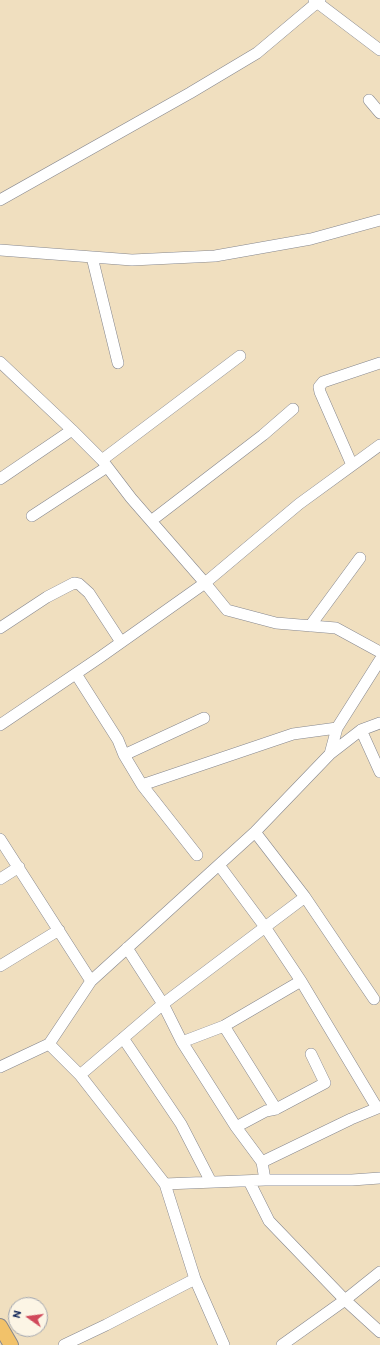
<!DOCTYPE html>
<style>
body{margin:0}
#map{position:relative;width:380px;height:1345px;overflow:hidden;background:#f0dfbf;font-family:Itim,sans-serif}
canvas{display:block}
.north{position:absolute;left:8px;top:1297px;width:40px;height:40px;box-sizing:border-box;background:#fcf5e5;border:1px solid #a2a6af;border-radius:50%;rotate:284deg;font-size:11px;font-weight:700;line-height:16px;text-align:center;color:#1b2f5e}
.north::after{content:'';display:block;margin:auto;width:14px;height:18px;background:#d1495b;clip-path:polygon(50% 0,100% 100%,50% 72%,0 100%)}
</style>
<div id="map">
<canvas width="380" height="1345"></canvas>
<div class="north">N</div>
</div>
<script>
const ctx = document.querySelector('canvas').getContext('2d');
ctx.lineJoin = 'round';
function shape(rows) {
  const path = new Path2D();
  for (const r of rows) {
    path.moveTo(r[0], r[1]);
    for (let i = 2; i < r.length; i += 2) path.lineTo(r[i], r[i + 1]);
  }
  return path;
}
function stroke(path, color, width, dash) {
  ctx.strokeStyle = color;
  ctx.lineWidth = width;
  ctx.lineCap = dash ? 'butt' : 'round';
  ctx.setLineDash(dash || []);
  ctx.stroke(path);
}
const minor = shape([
 [314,0,380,50],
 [369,100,380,113],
 [0,200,190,93,257,53,320,0],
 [0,250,132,260,215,256,311,239,380,220],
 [92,257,118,363],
 [240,356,102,460,131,498,205,583,227,610,276,623,336,628,380,652],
 [0,362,72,430,0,479],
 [72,430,102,460],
 [352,465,320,392,319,387,323,382,380,363],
 [32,516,107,467],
 [151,521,263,435,293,409],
 [310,626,360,558],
 [0,628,47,597,74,583,79,584,89,593,121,642],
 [76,674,118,740,124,755],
 [204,718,124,755,142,785,293,734,337,728],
 [0,725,99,658,205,583,299,504,380,445],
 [361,730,380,772],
 [330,754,361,730,380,723],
 [142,785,197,855],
 [255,832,305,897,374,999],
 [0,839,91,981],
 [219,865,265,927,301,981,377,1108],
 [0,879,19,867],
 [127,948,163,1004,182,1042,236,1127,262,1162,265,1180],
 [0,966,59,930],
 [224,1026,276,1109],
 [123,1038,181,1124,211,1182],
 [182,1042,224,1026,301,981],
 [49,1044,91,981,255,832,330,754,337,728,380,660],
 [49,1044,80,1075,165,1184,265,1180,352,1180,380,1178],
 [0,1067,49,1044],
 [80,1075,163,1004,305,897],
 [236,1127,266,1111,276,1109,325,1083,311,1054],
 [262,1162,351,1119,380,1107],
 [249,1181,269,1221,345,1300,380,1332],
 [165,1184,195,1279,224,1345],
 [64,1345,106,1325,195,1279],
 [282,1345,345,1300,380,1272]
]);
const major = shape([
 [0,1326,11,1345]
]);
stroke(minor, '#86878e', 12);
stroke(major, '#86878e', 16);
stroke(minor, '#fff', 11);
stroke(major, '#f2c26a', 14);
</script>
